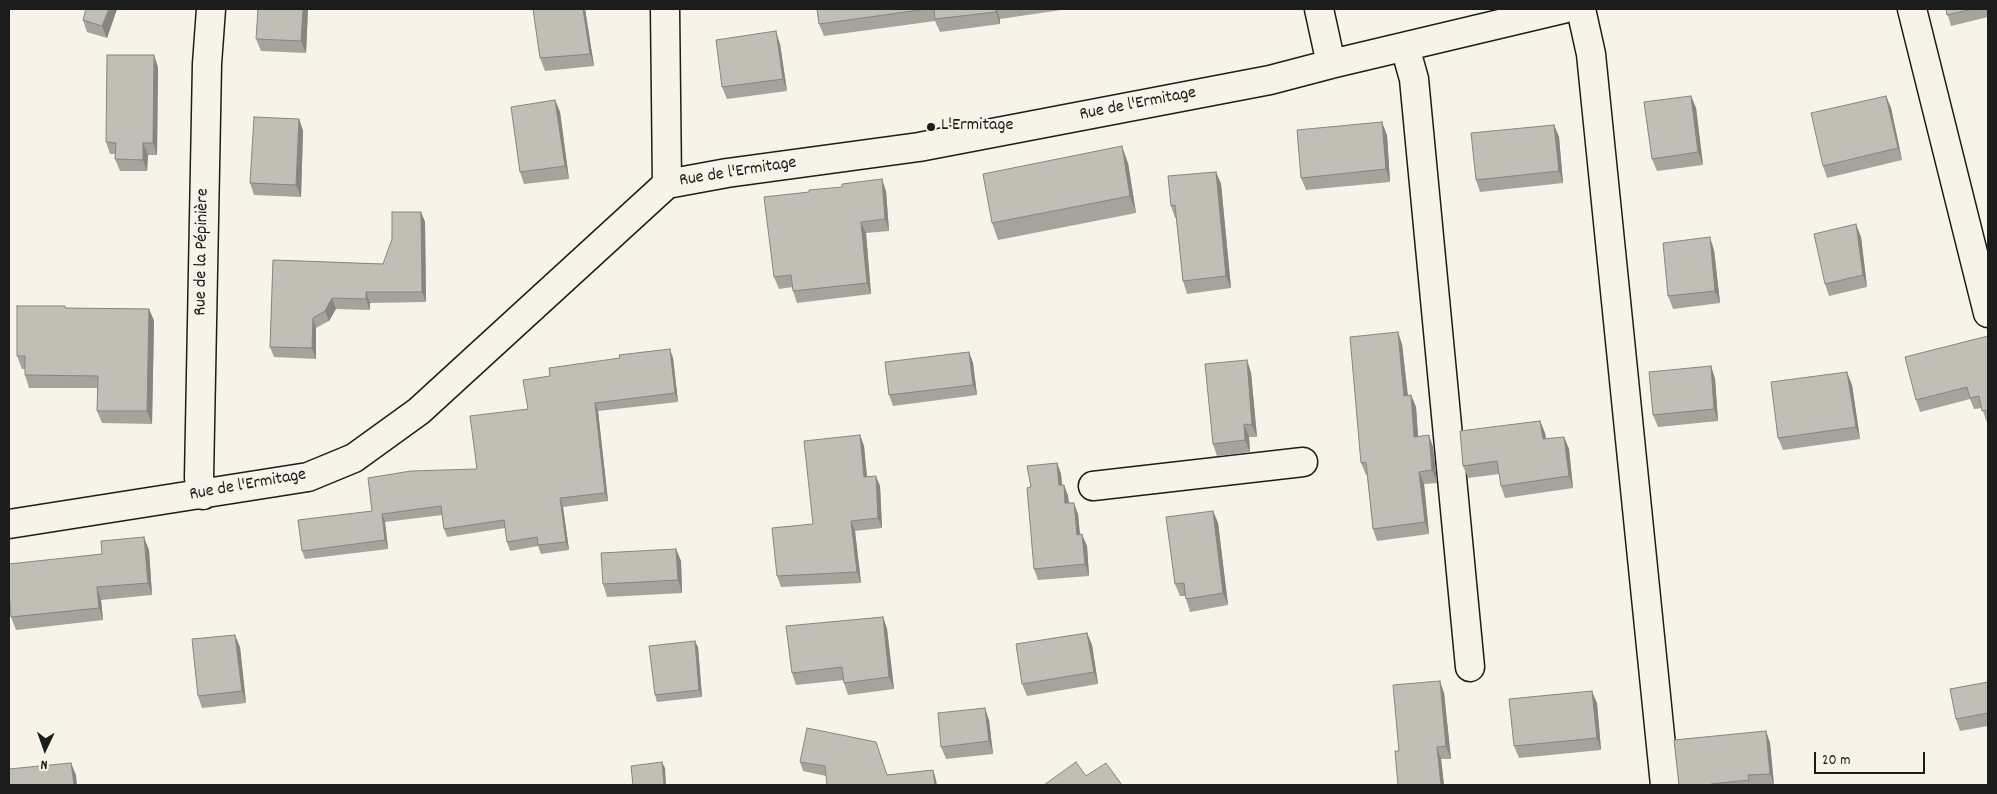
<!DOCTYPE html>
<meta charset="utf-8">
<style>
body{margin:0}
#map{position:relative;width:1997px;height:794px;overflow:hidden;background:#f7f3e8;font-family:Dekko,sans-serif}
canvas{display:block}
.frame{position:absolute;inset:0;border:10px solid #1c1c1c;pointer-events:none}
.north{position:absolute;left:20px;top:724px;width:50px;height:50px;-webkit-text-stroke:4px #f7f3e8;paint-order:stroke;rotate:183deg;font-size:14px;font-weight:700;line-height:20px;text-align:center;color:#1c1c1c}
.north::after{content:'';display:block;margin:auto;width:18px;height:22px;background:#1c1c1c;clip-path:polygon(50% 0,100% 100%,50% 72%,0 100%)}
.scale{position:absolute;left:1814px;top:752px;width:111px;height:22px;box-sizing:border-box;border:2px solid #1c1c1c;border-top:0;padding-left:6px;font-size:15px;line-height:18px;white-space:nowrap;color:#1c1c1c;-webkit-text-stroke:4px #f7f3e8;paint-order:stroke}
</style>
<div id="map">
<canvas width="1997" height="794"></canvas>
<div class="frame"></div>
<div class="north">N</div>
<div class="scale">20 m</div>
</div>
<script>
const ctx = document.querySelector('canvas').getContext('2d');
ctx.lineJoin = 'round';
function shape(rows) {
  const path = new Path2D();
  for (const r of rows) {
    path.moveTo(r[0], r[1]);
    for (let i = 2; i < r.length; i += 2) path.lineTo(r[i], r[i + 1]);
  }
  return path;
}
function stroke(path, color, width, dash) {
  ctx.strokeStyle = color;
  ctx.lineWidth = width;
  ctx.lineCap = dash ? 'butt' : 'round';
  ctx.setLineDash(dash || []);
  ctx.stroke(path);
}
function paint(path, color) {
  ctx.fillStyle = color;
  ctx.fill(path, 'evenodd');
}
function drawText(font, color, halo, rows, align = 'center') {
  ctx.font = font + ' Dekko,sans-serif';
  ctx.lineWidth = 4;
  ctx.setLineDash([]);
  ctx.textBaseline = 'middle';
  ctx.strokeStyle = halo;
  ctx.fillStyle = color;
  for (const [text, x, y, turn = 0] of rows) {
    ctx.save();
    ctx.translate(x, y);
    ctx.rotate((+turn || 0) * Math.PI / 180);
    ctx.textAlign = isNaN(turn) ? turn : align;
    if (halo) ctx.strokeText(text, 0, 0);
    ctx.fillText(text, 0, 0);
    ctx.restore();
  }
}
const minor = shape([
 [665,9,667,184],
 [1319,9,1331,64],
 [1581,9,1591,54,1665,785],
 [1912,9,1988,313],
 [1405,47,1414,79,1470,667],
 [1093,486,1303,462],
 [203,495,199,478,207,64,211,9],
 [9,524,308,477,354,458,419,411,667,184,727,173,919,147,1270,80,1331,64,1563,9]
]);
stroke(minor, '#1c1c1c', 31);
stroke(minor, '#f7f3e8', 28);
paint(shape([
 [117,9,107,38,87,32,83,20],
 [308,9,306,53,261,51,256,39],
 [533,9,585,9,594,66,545,71,540,58],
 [817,9,1068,9,1000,19,1000,24,940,32,935,21,824,36,819,24],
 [1946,9,1988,9,1988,17,1951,26],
 [780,44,787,91,727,99,722,87],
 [158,67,157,155,148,155,147,171,120,171,115,159,115,154,110,154,106,142],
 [1691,96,1696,108,1703,165,1657,171,1652,159],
 [1886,96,1891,108,1902,160,1827,178,1823,166],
 [555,100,560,112,569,179,524,184,520,172],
 [299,119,303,131,301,197,254,195,250,183],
 [1554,125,1559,137,1563,183,1480,192,1476,180],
 [1387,135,1390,182,1306,190,1301,178],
 [1128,163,1136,213,998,240,992,223],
 [1216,172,1221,184,1231,288,1187,294,1183,281,1176,218,1175,218,1171,206],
 [886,191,889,231,866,233,871,294,797,303,793,291,793,287,779,289,774,277],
 [421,212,425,222,426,302,370,303,370,310,336,309,329,321,316,328,316,359,274,357,270,347,273,260,383,264],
 [1861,237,1867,287,1829,296,1825,284],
 [1714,250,1720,303,1673,309,1668,296],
 [65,306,65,308,149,309,154,321,152,424,102,423,97,411,98,388,29,388,25,375,25,369,22,369,17,356],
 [1988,338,1988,423,1987,423,1982,408,1974,409,1970,399,1920,412,1916,400],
 [1402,344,1408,395,1411,395,1416,407,1418,437,1433,447,1437,483,1424,484,1429,534,1377,541,1373,529,1367,475,1366,475,1361,463],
 [969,352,973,363,977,395,893,406,889,395],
 [673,358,678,402,598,411,608,501,563,507,569,550,541,554,538,546,510,551,507,542,505,528,447,537,444,529,442,515,385,522,388,549,305,559,302,551,372,511,477,469,528,409,550,376],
 [1247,360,1251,373,1257,437,1249,437,1250,452,1217,456,1213,444],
 [1711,366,1715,379,1718,421,1658,427,1653,415],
 [1852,385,1860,439,1783,450,1778,438],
 [1540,421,1545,433,1546,439,1564,437,1569,449,1573,488,1505,498,1501,486,1499,474,1468,478,1463,466],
 [860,435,864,446,867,477,880,486,882,528,855,531,861,583,781,587,777,576,813,524],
 [1057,463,1061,474,1062,485,1064,485,1068,496,1069,503,1078,514,1080,535,1087,546,1089,576,1038,580,1034,569,1031,487],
 [1213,511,1218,523,1228,605,1190,612,1186,599,1185,596,1180,596,1175,584],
 [676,549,681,561,682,593,607,597,603,584],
 [149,550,152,595,101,600,103,620,16,630,11,617],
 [883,617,887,629,894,689,848,695,844,683,844,680,796,685,792,673],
 [1087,633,1092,645,1098,684,1027,696,1022,684],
 [240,647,246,703,202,708,198,696],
 [698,647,702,697,657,702,655,695],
 [1988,682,1988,726,1960,731,1956,719],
 [1444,693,1451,759,1441,759,1444,785,1398,785],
 [1597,703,1601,750,1519,758,1514,746],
 [989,720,993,754,946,759,941,747],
 [1766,731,1770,743,1774,785,1679,785],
 [800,762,887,775,933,770,936,780,826,776,803,771]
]), '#a5a39c');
paint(shape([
 [109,9,117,9,107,38,102,26],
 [303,9,308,9,306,53,301,41],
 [583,9,585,9,594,66,590,54],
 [996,9,1000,19,1000,24,996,12],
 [776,31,780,44,787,91,783,79],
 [154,55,158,67,157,155,153,143],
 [1691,96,1696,108,1703,165,1698,152],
 [1886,96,1891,108,1902,160,1898,148],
 [555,100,560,112,569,179,565,166],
 [299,119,303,131,301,197,296,185],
 [1382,122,1387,135,1390,182,1386,169],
 [1554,125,1559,137,1563,183,1559,171],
 [143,143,148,155,147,171,143,160],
 [1122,146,1128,163,1136,213,1130,196],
 [1216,172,1221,184,1231,288,1226,276],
 [882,179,886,191,889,231,885,219],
 [421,212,425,222,426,302,422,292],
 [861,222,866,233,871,294,867,283],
 [1856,224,1861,237,1867,287,1863,275],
 [1710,237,1714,250,1720,303,1715,291],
 [366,292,370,303,370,310,366,299],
 [332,298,336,309,329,321,325,311],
 [149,309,154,321,152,424,147,411],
 [313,318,316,328,316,359,312,348],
 [1398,332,1402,344,1409,408,1404,396],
 [670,349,673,358,678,402,675,393],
 [969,352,973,363,977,395,973,385],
 [1247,360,1251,373,1257,437,1252,425],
 [1711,366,1715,379,1718,421,1714,409],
 [1847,372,1852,385,1860,439,1856,427],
 [1411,395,1416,407,1419,449,1414,437],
 [595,403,598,411,608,501,605,493],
 [1540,421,1545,433,1548,451,1543,439],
 [1244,424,1249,437,1250,452,1245,440],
 [860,435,864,446,868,488,864,477],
 [1429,435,1433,447,1437,483,1432,470],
 [1564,437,1569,449,1573,488,1569,476],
 [1057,463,1061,474,1063,497,1059,485],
 [1419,472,1424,484,1429,534,1425,522],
 [876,476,880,486,882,528,878,518],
 [1064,485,1068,496,1070,514,1065,503],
 [560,498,563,507,569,550,566,542],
 [1074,503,1078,514,1081,546,1077,535],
 [1213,511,1218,523,1228,605,1223,593],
 [382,514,385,522,388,549,385,540],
 [851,521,855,531,861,583,857,572],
 [1082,534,1087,546,1089,576,1085,564],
 [144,537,149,550,152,595,148,583],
 [676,549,681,561,682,593,678,580],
 [97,587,101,600,103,620,99,608],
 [883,617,887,629,894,689,889,677],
 [1087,633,1092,645,1098,684,1094,672],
 [235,635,240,647,246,703,242,691],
 [695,641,698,647,702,697,699,690],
 [1440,681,1444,693,1451,759,1446,746],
 [1592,691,1597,703,1601,750,1597,738],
 [985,708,989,720,993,754,989,741],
 [1766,731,1770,743,1774,785,1770,774],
 [1437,747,1441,759,1444,785,1441,785],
 [662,762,665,768,666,785,664,785],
 [71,763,76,775,77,785,74,785],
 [933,770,936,780,937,785,935,785]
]), '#86857f');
const building = shape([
 [86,9,109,9,102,26,83,20,86,9],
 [258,9,303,9,301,41,256,39,258,9],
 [533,9,583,9,590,54,540,58,533,9],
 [817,9,927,9,819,24,817,9],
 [934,9,996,9,996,12,935,19,934,9],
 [1946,9,1973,9,1947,15,1946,9],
 [776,31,783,79,722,87,716,40,776,31],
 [107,55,154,55,153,143,143,143,143,160,115,159,116,143,106,142,107,55],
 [1691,96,1698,152,1652,159,1644,102,1691,96],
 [1886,96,1898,148,1823,166,1811,113,1886,96],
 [555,100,565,166,520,172,511,107,555,100],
 [254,117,299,119,296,185,250,183,254,117],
 [1382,122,1386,169,1301,178,1297,130,1382,122],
 [1554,125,1559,171,1476,180,1471,133,1554,125],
 [1122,146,1130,196,992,223,983,174,1122,146],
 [1216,172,1226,276,1183,281,1175,205,1171,206,1168,176,1216,172],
 [882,179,885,219,861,222,867,283,793,291,791,275,774,277,764,197,809,192,809,190,842,187,842,184,882,179],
 [392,212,421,212,422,292,366,292,366,299,332,298,325,311,313,318,312,348,270,347,273,260,383,264,392,239,392,212],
 [1856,224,1863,275,1825,284,1814,234,1856,224],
 [1710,237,1715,291,1668,296,1663,243,1710,237],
 [17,306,65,306,65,308,149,309,147,411,97,411,98,376,25,375,25,356,17,356,17,306],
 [1398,332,1404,396,1411,395,1414,437,1429,435,1432,470,1419,472,1425,522,1373,529,1366,462,1361,463,1350,337,1398,332],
 [1988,336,1988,410,1982,411,1979,396,1970,398,1967,387,1916,400,1905,357,1988,336],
 [670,349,675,393,595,403,605,493,560,498,566,542,538,545,537,537,507,542,504,520,444,529,441,506,382,514,385,540,302,551,298,520,372,511,368,478,411,471,477,469,470,416,528,409,523,380,550,376,549,368,620,358,619,355,670,349],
 [969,352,973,385,889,395,885,362,969,352],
 [1247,360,1252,425,1244,424,1245,440,1213,444,1205,364,1247,360],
 [1711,366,1714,409,1653,415,1649,372,1711,366],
 [1847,372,1856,427,1778,438,1771,382,1847,372],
 [1540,421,1543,439,1564,437,1569,476,1501,486,1497,461,1463,466,1460,431,1540,421],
 [860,435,864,477,876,476,878,518,851,521,857,572,777,576,772,528,813,524,804,441,860,435],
 [1057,463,1059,485,1064,485,1065,503,1074,503,1077,535,1082,534,1085,564,1034,569,1027,488,1031,487,1027,466,1057,463],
 [1213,511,1223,593,1186,599,1184,583,1175,584,1166,517,1213,511],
 [144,537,148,583,97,587,99,608,11,617,9,592,9,564,102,554,101,541,144,537],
 [676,549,678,580,603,584,601,553,676,549],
 [883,617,889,677,844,683,842,667,792,673,786,626,883,617],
 [1087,633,1094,672,1022,684,1016,644,1087,633],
 [235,635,242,691,198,696,192,639,235,635],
 [695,641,699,690,655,695,649,646,695,641],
 [1440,681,1446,746,1437,747,1441,785,1398,785,1395,751,1399,751,1393,685,1440,681],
 [1988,682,1988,713,1956,719,1950,689,1988,682],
 [1592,691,1597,738,1514,746,1509,699,1592,691],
 [985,708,989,741,941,747,938,713,985,708],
 [807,728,876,742,887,775,933,770,935,785,827,785,825,766,800,762,807,728],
 [1766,731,1770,774,1748,775,1749,780,1711,784,1711,785,1679,785,1674,740,1766,731],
 [662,762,664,785,633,785,631,766,662,762],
 [1076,762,1086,776,1106,763,1122,785,1044,785,1076,762],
 [71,763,74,785,9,785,9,769,71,763]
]);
paint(building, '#c0beb5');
stroke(building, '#86857f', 1);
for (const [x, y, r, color] of [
 [931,127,5,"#1c1c1c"]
]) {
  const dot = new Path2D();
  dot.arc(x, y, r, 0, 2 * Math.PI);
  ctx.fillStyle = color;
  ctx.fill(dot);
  stroke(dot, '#f7f3e8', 2);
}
drawText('18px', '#1c1c1c', '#f7f3e8', [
 ["Rue de l'Ermitage",1138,105,-11],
 ["Rue de l'Ermitage",738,173,-9],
 ["Rue de la Pépinière",203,252,-89],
 ["Rue de l'Ermitage",248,486,-10]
]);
drawText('18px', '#1c1c1c', '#f7f3e8', [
 ["L'Ermitage",941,127]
], 'left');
</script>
